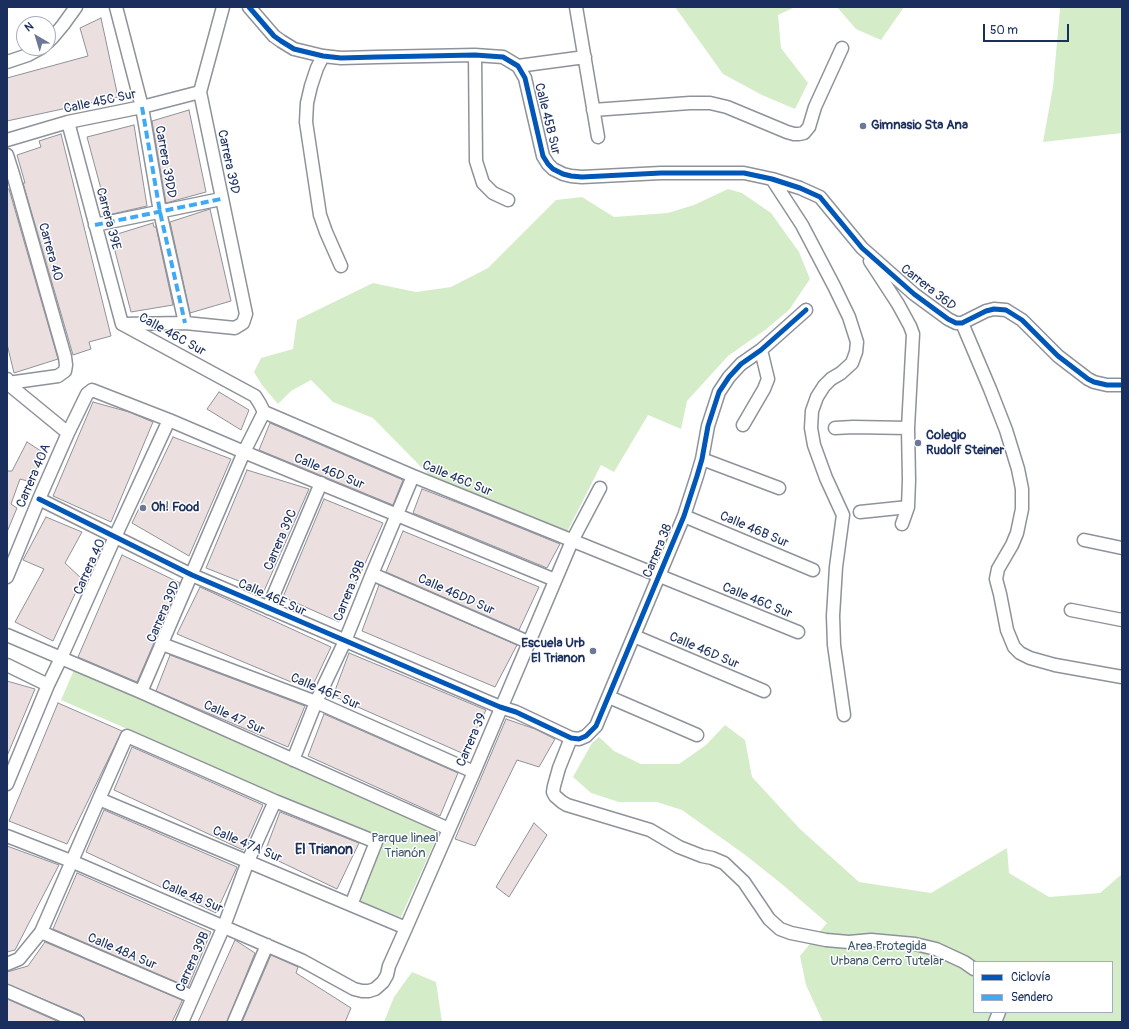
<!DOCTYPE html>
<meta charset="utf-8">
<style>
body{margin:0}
#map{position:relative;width:1129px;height:1029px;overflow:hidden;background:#fff;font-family:Pangolin,sans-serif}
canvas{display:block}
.frame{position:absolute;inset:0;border:8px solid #1b2f5e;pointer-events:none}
.legend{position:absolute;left:973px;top:961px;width:140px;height:52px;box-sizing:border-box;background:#fff;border:1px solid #a4acbf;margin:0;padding:5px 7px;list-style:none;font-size:12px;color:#1b2f5e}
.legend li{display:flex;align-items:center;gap:8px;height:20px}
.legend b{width:20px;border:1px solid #a4acbf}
.north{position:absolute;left:16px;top:16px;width:40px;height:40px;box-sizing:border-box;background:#fff;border:1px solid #a4acbf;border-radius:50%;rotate:322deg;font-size:11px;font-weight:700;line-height:16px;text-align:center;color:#1b2f5e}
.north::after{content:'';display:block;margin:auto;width:14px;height:18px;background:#6b7896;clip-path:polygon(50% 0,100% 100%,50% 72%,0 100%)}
.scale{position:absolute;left:983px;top:24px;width:86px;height:18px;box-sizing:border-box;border:2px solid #1b2f5e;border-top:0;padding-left:5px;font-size:12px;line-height:14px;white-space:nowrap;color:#1b2f5e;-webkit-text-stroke:3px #fff;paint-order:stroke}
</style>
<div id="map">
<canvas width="1129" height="1029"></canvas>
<div class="frame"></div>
<ul class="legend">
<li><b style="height:5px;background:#0057b8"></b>Ciclovía</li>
<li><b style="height:5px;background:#3fa9f5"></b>Sendero</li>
</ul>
<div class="north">N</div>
<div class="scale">50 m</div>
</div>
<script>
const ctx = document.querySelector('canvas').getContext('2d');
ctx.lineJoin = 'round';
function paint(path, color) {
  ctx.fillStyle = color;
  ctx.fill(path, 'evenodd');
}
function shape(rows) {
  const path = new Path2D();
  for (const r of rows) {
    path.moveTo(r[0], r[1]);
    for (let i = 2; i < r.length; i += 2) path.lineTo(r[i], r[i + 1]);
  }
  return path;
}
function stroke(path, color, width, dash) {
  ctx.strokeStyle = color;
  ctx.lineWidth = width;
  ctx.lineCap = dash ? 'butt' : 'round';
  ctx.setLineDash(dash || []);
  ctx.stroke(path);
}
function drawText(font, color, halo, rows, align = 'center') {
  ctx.font = font + ' Pangolin,sans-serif';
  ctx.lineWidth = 3;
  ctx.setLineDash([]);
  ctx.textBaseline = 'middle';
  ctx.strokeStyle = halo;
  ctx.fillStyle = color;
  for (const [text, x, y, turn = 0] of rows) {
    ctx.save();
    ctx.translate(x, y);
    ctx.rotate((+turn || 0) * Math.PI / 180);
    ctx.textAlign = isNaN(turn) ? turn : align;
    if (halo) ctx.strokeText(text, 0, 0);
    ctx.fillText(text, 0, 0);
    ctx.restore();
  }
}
paint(shape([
 [675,7,795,7,778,15,781,48,808,83,795,109,762,95,723,74],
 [837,7,904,7,881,40,856,29],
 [1059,7,1122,7,1122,133,1043,142,1053,87,1060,9],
 [728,189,742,193,771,213,799,252,810,279,789,310,765,330,728,356,687,401,681,429,648,415,614,472,601,465,567,532,429,475,373,418,333,402,311,380,291,391,278,404,262,385,254,372,261,358,293,349,297,320,373,283,416,292,451,287,488,268,556,200,582,197,614,217,668,213,694,205],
 [74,670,440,830,401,917,357,900,380,840,61,700],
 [725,725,745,740,752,777,800,829,859,882,931,893,1007,848,1009,873,1049,897,1100,893,1122,874,1122,1022,823,1022,806,985,800,956,827,923,783,885,744,854,682,810,657,802,619,802,591,793,573,777,592,743,599,737,614,751,641,764,679,764,706,745],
 [974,962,1112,962,1112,1012,974,1012],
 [412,972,436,982,442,1022,384,1022,394,997]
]), '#d5ecc8');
const building = shape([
 [101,18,118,97,7,121,7,78,88,56,80,28,101,18],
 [189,110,206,192,166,203,152,121,189,110],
 [134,125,147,206,108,215,87,137,134,125],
 [61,134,111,336,89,342,91,349,73,355,23,183,25,183,17,155,41,147,39,141,61,134],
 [7,189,9,189,58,359,14,373,7,344,7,189],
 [210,209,231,301,190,313,170,222,210,209],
 [153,223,154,227,156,227,173,305,131,312,111,236,153,223],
 [219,392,249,410,241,430,207,409,219,392],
 [93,402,129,412,153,422,111,522,53,496,93,402],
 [270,423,403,480,393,505,259,450,270,423],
 [173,437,231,459,189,556,132,523,173,437],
 [27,442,41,451,39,462,31,482,20,479,11,504,17,508,7,532,7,471,12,471,27,442],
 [247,470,309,489,264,591,206,568,247,470],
 [422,489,469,507,560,544,547,568,413,513,422,489],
 [324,499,383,523,339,622,283,597,324,499],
 [46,517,82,532,65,563,82,579,53,641,15,622,44,569,23,560,46,517],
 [403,531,539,587,519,630,386,572,403,531],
 [122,555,180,583,137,682,78,657,122,555],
 [379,585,517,645,495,687,362,631,379,585],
 [200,587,331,647,312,687,293,678,291,682,177,634,200,587],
 [349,653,486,710,464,754,333,696,349,653],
 [170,655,305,706,288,747,156,691,170,655],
 [7,681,35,689,7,756,7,681],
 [58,703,122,731,67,844,9,821,58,703],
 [324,714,458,773,440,816,308,756,324,714],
 [506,719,535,729,555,739,539,767,517,760,475,846,455,839,506,719],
 [132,747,263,805,243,850,114,790,132,747],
 [104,810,237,867,216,913,86,852,104,810],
 [280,812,359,843,337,889,264,854,280,812],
 [534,823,547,835,509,897,496,887,534,823],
 [7,846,59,865,15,950,7,952,7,846],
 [77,873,211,932,188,987,53,929,77,873],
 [235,940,255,953,227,1022,198,1022,235,940],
 [45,942,182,1000,182,1001,172,1022,85,1022,84,1018,81,1015,7,984,7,972,28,966,45,942],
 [271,955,298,967,296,973,351,1008,345,1022,242,1022,271,955],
 [7,999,59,1022,7,1022,7,999]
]);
paint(building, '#ebe0df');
stroke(building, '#8e929a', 1);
const street = shape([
 [116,7,142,107,160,212,185,323],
 [249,7,274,36,281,41,294,49,323,56,341,58,377,57,475,55,503,57,518,66,525,78,543,156,548,164,553,169,563,174,571,176,582,177,661,173,744,173,772,179,800,188,820,197,862,248,914,294,948,319,956,323,962,323,986,311,994,309,1006,310,1022,320,1058,356,1088,379,1094,382,1107,385,1122,385],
 [576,7,598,137],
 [48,42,53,37,63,25,76,7],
 [475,55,476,161,483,183,493,193,508,200],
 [323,56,317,68,311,86,307,103,306,122,320,215,326,232,341,266],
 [7,62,28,55,41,48],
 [518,66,585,57],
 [593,110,690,103,710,103,727,107,787,132,794,134,799,134,804,133,809,127,815,107,842,48],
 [68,122,122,324],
 [7,140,68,122,142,107,200,92],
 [7,155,13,174,65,357,66,365,65,371,58,376,8,383,7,379],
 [772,179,802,225,834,286,849,317,857,342,856,352,852,363,841,373,831,379,824,386,817,397,812,411,811,428,814,445,826,478,843,515,836,567,833,616,834,645,844,715],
 [95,225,221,199],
 [870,261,898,304,910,326,913,334,908,428,909,480,908,507,902,524],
 [962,323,990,389,1006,430,1018,469,1022,489,1022,509,1017,533,1012,545,998,569,996,579,1000,594,1007,630,1014,647,1020,653,1030,658,1055,665,1122,677],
 [122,324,255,396,260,404,264,412,413,476,798,632],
 [122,324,185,323,235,328,243,323,246,314,200,92,223,7],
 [7,383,68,433],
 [743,425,764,389,768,379,761,350],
 [835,428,853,427,908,428],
 [702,459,779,488],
 [39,499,192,575,500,707,516,712,571,738,579,739,586,736,596,726,684,516,697,476,702,459,708,426,719,392,729,377,741,364,761,350,806,310],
 [860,512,908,507],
 [684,516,813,570],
 [1084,540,1122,548],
 [372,574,528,642],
 [7,577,39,499,68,433,87,394,92,390,169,420,244,452,555,580],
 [268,608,321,483],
 [1071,610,1122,620],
 [7,635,141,692,449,829],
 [634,636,764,691],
 [162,644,316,702,474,772],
 [7,665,48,685],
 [141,692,244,452,264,412],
 [609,697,697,735],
 [571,738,559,768,554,786,553,792,555,796,562,802,567,805,650,830,679,847,702,856,712,858,724,863,744,882,769,919,780,929,791,933,826,940,849,942,871,940,915,944,936,949,964,962,974,969],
 [293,760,316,702,345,641,372,574,413,476],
 [7,784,48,685,61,658,115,537,169,420],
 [99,799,406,928],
 [7,836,71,861,303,961,354,989,362,991,369,991,375,989,383,982,387,975,389,966,406,928,474,772,572,541,600,488],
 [41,932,193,997],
 [7,964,19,959,41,932,99,799,127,736,275,801,376,842,351,905],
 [7,991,78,1022],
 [182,1022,224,926,248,861,275,801],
 [234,1022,267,945],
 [995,1022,999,1012]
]);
stroke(street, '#8e929a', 15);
stroke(street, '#fff', 12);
stroke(shape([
 [142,107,160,212,185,323],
 [95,225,221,199]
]), '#3fa9f5', 4, [8, 4]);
stroke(shape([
 [249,7,274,36,281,41,294,49,323,56,341,58,377,57,475,55,503,57,518,66,525,78,543,156,548,164,553,169,563,174,571,176,582,177,661,173,744,173,772,179,800,188,820,197,862,248,914,294,948,319,956,323,962,323,986,311,994,309,1006,310,1022,320,1058,356,1088,379,1094,382,1107,385,1122,385],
 [39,499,192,575,500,707,516,712,571,738,579,739,586,736,596,726,684,516,697,476,702,459,708,426,719,392,729,377,741,364,761,350,806,310]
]), '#0057b8', 5);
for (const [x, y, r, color] of [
 [863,126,4,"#6b7896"],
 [918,443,4,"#6b7896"],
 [143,508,4,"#6b7896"],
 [593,651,4,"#6b7896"]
]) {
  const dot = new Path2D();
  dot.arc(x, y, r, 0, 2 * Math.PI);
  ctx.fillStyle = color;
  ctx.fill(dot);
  stroke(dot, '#fff', 1.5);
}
drawText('13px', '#1b2f5e', '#fff', [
 ["Calle 45C Sur",100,102,-12],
 ["Calle 45B Sur",547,119,76],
 ["Carrera 39DD",165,162,80],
 ["Carrera 39D",228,162,78],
 ["Carrera 39E",108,219,75],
 ["Carrera 40",50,252,74],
 ["Carrera 36D",928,288,38],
 ["Calle 46C Sur",172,335,29],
 ["Calle 46D Sur",329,472,22],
 ["Carrera 40A",34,476,-67],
 ["Calle 46C Sur",457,479,22],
 ["Calle 46B Sur",754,530,23],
 ["Carrera 39C",281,540,-67],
 ["Carrera 38",658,551,-68],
 ["Carrera 40",90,567,-66],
 ["Carrera 39B",350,591,-68],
 ["Calle 46DD Sur",456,595,24],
 ["Calle 46E Sur",272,598,24],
 ["Calle 46C Sur",757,601,22],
 ["Carrera 39D",164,612,-67],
 ["Calle 46D Sur",704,651,23],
 ["Calle 46F Sur",325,692,23],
 ["Calle 47 Sur",234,718,24],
 ["Carrera 39",472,740,-67],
 ["Calle 47A Sur",247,845,23],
 ["Calle 48 Sur",192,897,23],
 ["Calle 48A Sur",122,952,23],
 ["Carrera 39B",193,962,-66]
]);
drawText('bold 13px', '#1b2f5e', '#fff', [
 ["Gimnasio Sta Ana",871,126],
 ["Colegio",926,436],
 ["Rudolf Steiner",926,451],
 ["Oh! Food",151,508],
 ["Escuela Urb",585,644,"right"],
 ["El Trianon",585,659,"right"]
], 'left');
drawText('13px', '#415a6d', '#fff', [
 ["Parque lineal",405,839],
 ["Trianón",405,854],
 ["Area Protegida",887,947],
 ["Urbana Cerro Tutelar",887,962]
]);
drawText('bold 14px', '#1b2f5e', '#fff', [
 ["El Trianon",324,850]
]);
</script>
